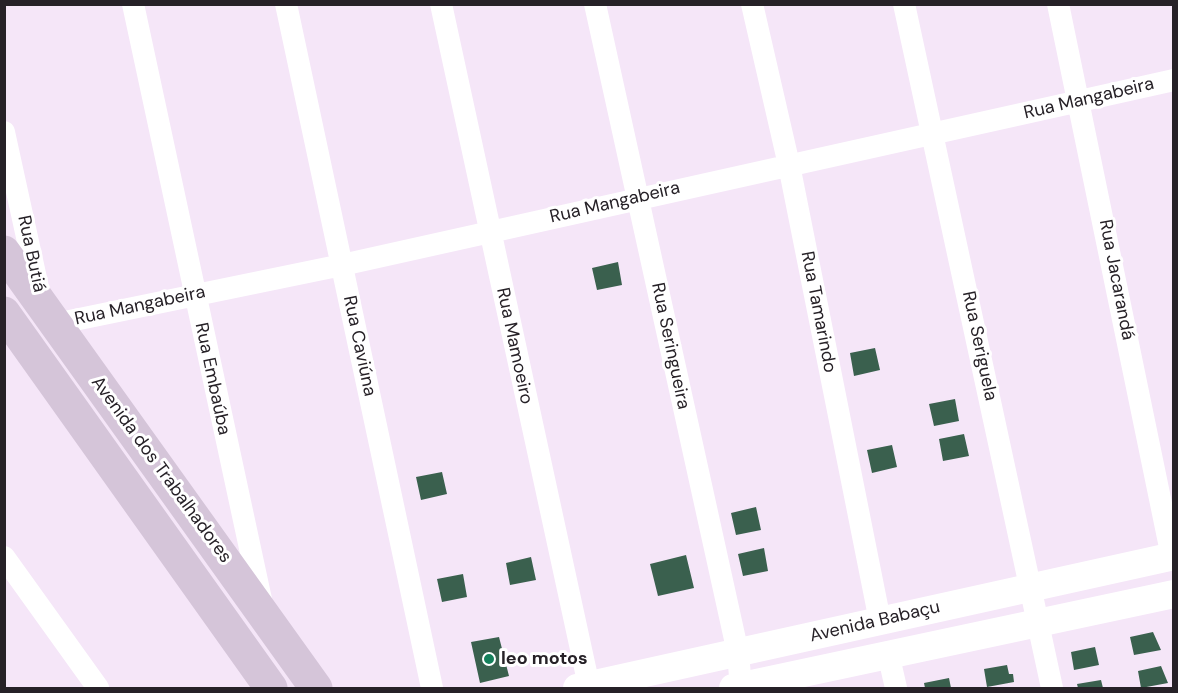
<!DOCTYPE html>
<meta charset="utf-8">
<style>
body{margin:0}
#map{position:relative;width:1178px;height:693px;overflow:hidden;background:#f5e6f8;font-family:"DM Sans",sans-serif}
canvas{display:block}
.frame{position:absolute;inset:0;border:6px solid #262127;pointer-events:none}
</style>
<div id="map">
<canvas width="1178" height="693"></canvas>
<div class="frame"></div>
</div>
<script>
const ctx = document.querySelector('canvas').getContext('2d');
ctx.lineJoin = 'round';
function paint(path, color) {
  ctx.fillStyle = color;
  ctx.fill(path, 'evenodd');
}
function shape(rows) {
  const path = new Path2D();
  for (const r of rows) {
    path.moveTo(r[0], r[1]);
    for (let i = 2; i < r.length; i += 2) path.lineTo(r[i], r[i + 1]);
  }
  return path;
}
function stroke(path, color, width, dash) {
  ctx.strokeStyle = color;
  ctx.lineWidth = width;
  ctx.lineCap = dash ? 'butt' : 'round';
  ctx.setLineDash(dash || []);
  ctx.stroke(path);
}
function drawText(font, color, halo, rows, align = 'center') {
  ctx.font = font + ' "DM Sans",sans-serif';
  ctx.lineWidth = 6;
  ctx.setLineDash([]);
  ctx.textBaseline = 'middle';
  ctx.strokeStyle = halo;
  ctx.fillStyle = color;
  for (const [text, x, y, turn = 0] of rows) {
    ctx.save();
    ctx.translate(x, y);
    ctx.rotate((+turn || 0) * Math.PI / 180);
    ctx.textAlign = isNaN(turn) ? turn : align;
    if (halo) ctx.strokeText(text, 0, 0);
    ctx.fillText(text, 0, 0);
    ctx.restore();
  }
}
paint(shape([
 [618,262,622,285,597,290,592,268],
 [875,348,880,370,854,376,850,353],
 [955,399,959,421,934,426,929,404],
 [964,434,969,456,943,461,939,439],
 [892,445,897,467,872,473,867,450],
 [442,472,447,494,421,500,416,477],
 [756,507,761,530,736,535,731,513],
 [764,548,768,571,743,576,738,554],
 [686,555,694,588,658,596,650,564],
 [531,557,536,580,510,585,506,563],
 [463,574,467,597,442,602,437,579],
 [1153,632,1161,650,1134,655,1130,637],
 [499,637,509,676,480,683,471,642],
 [1095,647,1099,665,1074,670,1071,652],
 [1007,665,1009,674,1013,674,1014,682,987,687,984,669],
 [1161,666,1168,683,1141,688,1138,671],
 [949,678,951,688,925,688,924,683],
 [1101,680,1103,688,1078,688,1077,684]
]), '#3a604e');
stroke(shape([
 [133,4,262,604],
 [286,4,432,688],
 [441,4,589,686],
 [595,4,738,653,741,688],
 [752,4,789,165,880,621],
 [904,4,1052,688],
 [1058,4,1172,557],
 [4,132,39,292],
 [55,324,342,265,1174,80],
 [4,557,98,688],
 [888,653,896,688]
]), '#fff', 22);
stroke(shape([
 [577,688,1174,556],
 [733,688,1174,594]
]), '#fff', 28);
stroke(shape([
 [4,252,316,688],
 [4,313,271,688]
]), '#d5c5d9', 33);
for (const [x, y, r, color] of [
 [489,659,6,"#15805b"]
]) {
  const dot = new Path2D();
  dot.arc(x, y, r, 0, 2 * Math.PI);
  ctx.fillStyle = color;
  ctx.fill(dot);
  stroke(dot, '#fff', 2);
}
drawText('18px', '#262127', '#fff', [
 ["Rua Mangabeira",1089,99,-13],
 ["Rua Mangabeira",615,203,-13],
 ["Rua Butiá",31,254,78],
 ["Rua Jacarandá",1116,280,79],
 ["Rua Mangabeira",140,306,-12],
 ["Rua Tamarindo",818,312,79],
 ["Rua Caviúna",359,346,78],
 ["Rua Mamoeiro",514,346,78],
 ["Rua Seringueira",670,346,78],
 ["Rua Seriguela",979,346,78],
 ["Rua Embaúba",212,379,78],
 ["Avenida dos Trabalhadores",161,470,54],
 ["Avenida Babaçu",875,622,-13]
]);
drawText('bold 18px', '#262127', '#fff', [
 ["leo motos",501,659]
], 'left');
</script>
